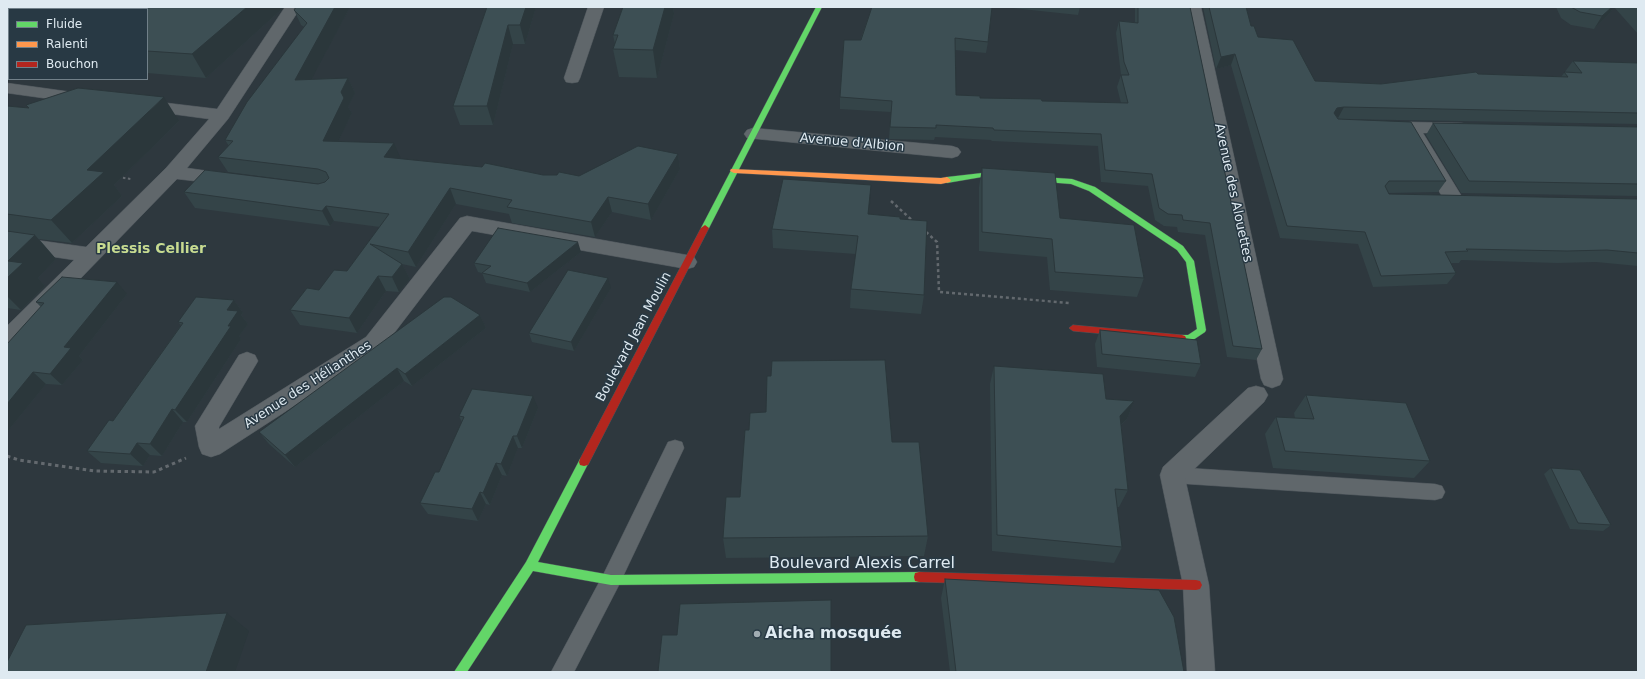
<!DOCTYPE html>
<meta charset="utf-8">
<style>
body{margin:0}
#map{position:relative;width:1645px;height:679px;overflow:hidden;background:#2e383e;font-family:"DejaVu Sans",sans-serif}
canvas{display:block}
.frame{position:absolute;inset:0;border:8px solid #dfeaf1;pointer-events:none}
.legend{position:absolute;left:8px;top:8px;width:140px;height:72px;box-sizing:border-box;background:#283944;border:1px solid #718089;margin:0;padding:5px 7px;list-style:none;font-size:12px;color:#dfeaf1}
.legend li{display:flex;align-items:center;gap:8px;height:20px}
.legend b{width:20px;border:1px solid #718089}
</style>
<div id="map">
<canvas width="1645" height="679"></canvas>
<div class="frame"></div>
<ul class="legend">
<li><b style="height:5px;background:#63d668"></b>Fluide</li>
<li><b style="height:5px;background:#ff974d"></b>Ralenti</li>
<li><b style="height:5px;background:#b3261e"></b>Bouchon</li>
</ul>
</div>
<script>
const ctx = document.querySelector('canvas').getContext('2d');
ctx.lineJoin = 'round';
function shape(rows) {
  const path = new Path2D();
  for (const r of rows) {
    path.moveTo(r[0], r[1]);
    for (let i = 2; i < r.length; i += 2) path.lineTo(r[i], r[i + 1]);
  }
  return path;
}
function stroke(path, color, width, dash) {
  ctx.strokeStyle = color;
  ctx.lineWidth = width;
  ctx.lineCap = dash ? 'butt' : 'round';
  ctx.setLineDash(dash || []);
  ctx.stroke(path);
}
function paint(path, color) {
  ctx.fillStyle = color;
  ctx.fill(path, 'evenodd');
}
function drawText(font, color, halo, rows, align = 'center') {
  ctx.font = font + ' "DejaVu Sans",sans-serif';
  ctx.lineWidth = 3;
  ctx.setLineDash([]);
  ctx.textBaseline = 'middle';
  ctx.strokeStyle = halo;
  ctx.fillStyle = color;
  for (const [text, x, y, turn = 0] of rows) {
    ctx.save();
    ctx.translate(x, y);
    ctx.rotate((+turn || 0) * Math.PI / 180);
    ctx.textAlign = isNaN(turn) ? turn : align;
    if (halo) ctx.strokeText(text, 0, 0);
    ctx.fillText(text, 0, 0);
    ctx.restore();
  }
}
const lane = shape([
 [675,440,682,442,684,448,618,587,574,672,551,672,604,573,668,442,675,440],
 [1172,467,1435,484,1442,486,1445,492,1442,498,1435,500,1172,483,1165,481,1162,475,1165,469,1172,467]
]);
const street = shape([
 [285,7,301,7,228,119,187,168,237,175,239,179,237,183,230,185,177,179,15,346,7,348,7,326,74,260,7,250,7,236,86,247,166,168,209,119,142,110,136,109,133,105,136,101,142,100,217,109,285,7],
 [588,7,604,7,580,78,578,82,572,83,566,82,564,78,588,7],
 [1185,7,1201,7,1283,379,1280,385,1272,388,1264,385,1261,379,1185,7],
 [7,83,86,94,92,95,95,99,92,103,86,104,7,93,7,83],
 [1411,122,1461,123,1467,124,1470,128,1467,132,1461,133,1423,133,1464,200,1461,205,1454,206,1447,205,1444,200,1402,127,1405,123,1411,122],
 [753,128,952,146,958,148,961,152,958,156,952,158,747,138,744,134,747,130,753,128],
 [467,216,687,255,694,257,697,262,694,267,687,269,472,231,382,349,220,454,211,457,202,454,199,447,195,426,239,355,247,352,255,355,258,361,219,427,219,429,366,337,460,218,467,216],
 [1256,386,1264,388,1268,395,1264,402,1185,478,1209,585,1215,672,1187,672,1183,585,1160,475,1163,467,1248,388,1256,386]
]);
const fast = shape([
 [816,7,822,7,709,228,705,231,702,230,701,228,816,7],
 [982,173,1072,179,1095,187,1183,246,1194,261,1206,330,1205,332,1190,342,1179,340,1178,338,1179,336,1182,335,1188,335,1197,329,1186,262,1177,250,1089,191,1071,184,982,177,947,183,943,180,947,177,982,173],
 [584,458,588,459,589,462,538,562,611,575,919,572,923,573,924,577,923,581,919,582,611,585,533,571,467,672,454,672,526,562,580,459,584,458]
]);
const slow = shape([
 [731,169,941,178,947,177,951,180,950,182,941,184,734,173,730,171,731,169]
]);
const jam = shape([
 [705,225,709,228,588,465,584,466,580,465,579,462,580,459,701,228,705,225],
 [1073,325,1182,335,1185,336,1186,338,1185,340,1182,341,1073,331,1069,328,1073,325],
 [919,572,1196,580,1200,581,1202,585,1200,589,1196,590,919,582,915,581,914,577,915,573,919,572]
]);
stroke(lane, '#4c545a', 1);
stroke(street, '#4c545a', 1);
stroke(fast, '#4c545a', 1);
stroke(slow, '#4c545a', 1);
stroke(jam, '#4c545a', 1);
stroke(shape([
 [118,177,131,179]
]), '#63696e', 2, [2.5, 2.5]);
stroke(shape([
 [891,201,914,222],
 [926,232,937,242,939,292,1070,303]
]), '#63696e', 2.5, [3, 3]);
stroke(shape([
 [7,456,19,460,95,471,154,472,186,458]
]), '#63696e', 3, [3.5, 3.5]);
paint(lane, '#60676b');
paint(street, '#60676b');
paint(fast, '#63d668');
paint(slow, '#ff974d');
paint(jam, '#b3261e');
paint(shape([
 [146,7,284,7,206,78,147,73,147,9],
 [350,7,311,79,348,78,355,93,348,107,352,113,338,141,401,159,543,175,579,176,678,154,680,169,651,220,612,212,595,237,512,223,509,214,456,204,416,267,402,264,410,279,399,292,386,291,357,333,300,325,290,310,319,290,347,271,380,227,334,221,330,226,195,208,184,192,320,184,228,172,218,157,229,146,225,140,304,27,301,25,294,10],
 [487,7,536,7,525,44,513,44,493,125,460,125,453,106],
 [623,7,673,7,674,14,657,78,619,77,613,49,615,44,613,35],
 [872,7,988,42,986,53,955,50,956,95,980,98,1042,101,1121,103,1117,87,1121,75,1116,33,1119,21,1135,22,1135,7,1190,7,1262,349,1256,360,1227,357,1205,235,1178,232,1177,227,1164,226,1155,220,1148,186,1101,182,1098,146,992,141,991,140,935,137,934,140,889,139,891,112,840,109,840,97],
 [1003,7,1080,7,1078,15],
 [1203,7,1246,7,1251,26,1258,37,1315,81,1381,84,1478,74,1561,77,1573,61,1638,63,1638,124,1338,119,1446,181,1438,192,1388,193,1389,194,1638,199,1638,266,1596,262,1557,263,1461,260,1459,263,1451,263,1456,273,1447,284,1373,287,1358,244,1280,238,1231,65,1216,69],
 [1556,7,1614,7,1609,14,1594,29,1571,25,1561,18],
 [1614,7,1638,7,1638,34],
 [7,106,29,108,179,121,114,185,122,196,72,243,39,239,56,259,38,278,45,286,21,310,7,308],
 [1433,123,1638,127,1638,196,1461,193,1426,135],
 [982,168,1060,218,1144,278,1137,297,1050,290,1047,257,979,251,979,187],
 [870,204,869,214,900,219,924,295,921,314,850,308,851,289,856,254,773,248,772,229],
 [581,252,530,292,486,283,482,273,478,272,474,263],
 [611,288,574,351,532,342,529,333],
 [127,294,79,356,83,360,62,385,46,384,7,432,41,307,36,302],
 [234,300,243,313,241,315,248,324,239,336,241,339,187,422,183,422,162,456,150,455,143,466,101,463,87,451,113,421,181,325,178,322],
 [480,315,486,328,412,386,404,381,295,467,269,444,259,432],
 [1100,330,1201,364,1195,377,1097,367,1095,344],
 [994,366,1106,399,1134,401,1127,419,1121,425,1128,490,1119,507,1117,507,1122,547,1114,563,992,551,990,384],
 [1306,395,1430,461,1414,478,1273,468,1265,434,1276,417,1295,418,1294,413],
 [538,408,522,448,518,448,507,476,502,475,490,505,486,504,478,521,428,514,420,503,439,472,462,422,459,416],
 [892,442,928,536,924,556,726,558,723,538,740,497],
 [1551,468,1611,525,1603,531,1570,529,1544,474],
 [945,579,1184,672,950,672,941,598]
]), '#344448');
paint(shape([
 [75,7,92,7,89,9,72,9],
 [247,7,284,7,206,78,192,54],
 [335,7,350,7,303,95,295,80],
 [526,7,536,7,525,44,520,25],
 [665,7,673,7,674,14,657,78,653,50],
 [1612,7,1614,7,1609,14,1594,29,1602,16],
 [508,25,513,44,493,125,487,106],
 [9,54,9,68,7,69,7,56],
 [1235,54,1231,65,1216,69,1221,57],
 [348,78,355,93,348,107,352,113,331,156,323,141,341,92],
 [164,97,179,121,114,185,122,196,72,243,51,220,87,170],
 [1344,107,1338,118,1334,113,1337,108],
 [394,143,401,159,384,157],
 [678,154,680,169,651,220,648,204],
 [871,185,870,204,867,233,868,214],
 [450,188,456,204,416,267,408,252],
 [608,197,612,212,595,237,591,222],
 [326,206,334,221,330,226,322,211],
 [35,235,56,259,38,278,45,286,21,310,7,296,7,278,8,261],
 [578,242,581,252,530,292,527,283],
 [402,264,410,279,399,292,392,277],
 [378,276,386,291,357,333,349,318],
 [608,278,611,288,574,351,571,342],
 [117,282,127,294,79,356,83,360,62,385,50,374,64,347],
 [234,300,243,313,241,315,248,324,239,336,241,339,187,422,175,410,228,326,227,310],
 [480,315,486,328,412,386,405,374],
 [397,368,404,381,295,467,285,455],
 [33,372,46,384,7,432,7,404],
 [533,396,538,408,522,448,517,436],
 [1134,401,1127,419,1112,433,1120,416],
 [172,409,183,422,162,456,150,444],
 [513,436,518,448,507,476,501,464],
 [137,443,150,455,143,466,130,454],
 [496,463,502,475,490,505,483,493],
 [480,492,486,504,478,521,472,509],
 [227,613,249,631,235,672,206,672]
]), '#2b373b');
const building = shape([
 [7,7,75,7,72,9,9,9,9,54,7,56,7,7],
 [146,7,247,7,192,54,147,51,147,9,143,9,146,7],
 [296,7,335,7,295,80,348,78,341,92,344,98,323,141,394,143,384,157,482,167,485,163,543,175,557,175,559,172,579,176,638,146,678,154,648,204,608,197,591,222,507,207,512,200,450,188,408,252,370,244,402,264,392,277,378,276,349,318,290,310,307,288,319,290,334,270,347,271,389,214,326,206,322,211,184,192,205,170,318,184,325,182,329,178,326,172,318,169,218,157,233,141,225,140,247,102,307,23,294,10,296,7],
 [487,7,526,7,520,25,508,25,487,106,453,106,487,7],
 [623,7,665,7,653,50,613,49,618,35,613,35,623,7],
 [872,7,992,7,988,42,955,38,956,95,980,96,980,98,1041,99,1042,101,1128,103,1121,75,1129,75,1124,62,1119,21,1138,23,1138,7,1190,7,1262,349,1233,346,1210,223,1183,220,1182,215,1168,214,1159,208,1152,174,1105,170,1101,134,994,130,993,128,936,125,936,128,890,127,892,101,840,97,844,40,861,40,872,7],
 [1209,7,1246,7,1251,26,1254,26,1258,37,1293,40,1315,81,1381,84,1476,72,1478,74,1568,77,1564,72,1582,73,1573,61,1638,63,1638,113,1344,107,1337,108,1334,113,1338,119,1411,122,1446,181,1389,181,1385,186,1389,194,1638,199,1638,253,1607,250,1567,251,1466,249,1468,251,1445,252,1456,273,1381,276,1365,232,1287,226,1235,54,1221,57,1209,7],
 [1571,7,1612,7,1602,16,1580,12,1571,7],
 [78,88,164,97,87,170,104,172,51,220,7,214,7,106,29,108,26,105,78,88],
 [1433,123,1638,127,1638,184,1469,181,1433,123],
 [982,168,1055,173,1060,218,1134,225,1144,278,1055,272,1052,239,982,232,982,168],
 [783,179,871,185,868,214,900,217,900,219,927,221,924,295,851,289,858,236,772,229,783,179],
 [498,228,578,242,527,283,482,273,491,266,474,263,498,228],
 [7,231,35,235,8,261,23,263,7,278,7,231],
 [568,270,608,278,571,342,529,333,568,270],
 [62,277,117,282,64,347,71,348,50,374,33,372,7,404,7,344,44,303,36,302,62,277],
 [196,297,234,300,227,310,238,311,228,326,231,326,175,410,172,409,150,444,137,443,130,454,87,451,109,420,113,421,183,323,178,322,196,297],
 [444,297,451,297,480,315,405,374,397,368,285,455,259,432,444,297],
 [1100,330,1197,340,1201,364,1102,354,1100,330],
 [885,360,892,442,919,442,928,536,723,538,726,497,740,497,745,430,749,430,750,413,766,412,767,376,771,376,772,361,885,360],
 [994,366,1103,374,1106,399,1134,401,1120,416,1128,490,1115,489,1122,547,997,535,994,366],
 [472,389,533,396,517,436,513,436,501,464,496,463,483,493,480,492,472,509,420,503,435,472,439,472,464,417,459,416,472,389],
 [1306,395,1406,403,1430,461,1285,451,1276,417,1314,419,1306,395],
 [1551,468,1580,470,1611,525,1578,523,1551,468],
 [945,579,1159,590,1174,617,1184,672,956,672,945,579],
 [831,600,831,672,658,672,662,635,677,635,680,604,831,600],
 [227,613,206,672,7,672,7,662,26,625,227,613]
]);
paint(building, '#3d4f54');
stroke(building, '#2b373b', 1);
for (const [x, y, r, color] of [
 [757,634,4,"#a1acb2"]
]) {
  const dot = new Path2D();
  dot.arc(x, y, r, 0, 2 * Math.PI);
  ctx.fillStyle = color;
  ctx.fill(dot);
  stroke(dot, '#283944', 1.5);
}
drawText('13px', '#dfeaf1', '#283944', [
 ["Avenue d'Albion",852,143,5],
 ["Avenue des Alouettes",1233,193,78],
 ["Boulevard Jean Moulin",634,337,-62],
 ["Avenue des Hélianthes",308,385,-33]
]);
drawText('bold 14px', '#c8db90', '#283944', [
 ["Plessis Cellier",151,249]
]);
drawText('16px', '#dfeaf1', '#283944', [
 ["Boulevard Alexis Carrel",862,564]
]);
drawText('bold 16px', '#dfeaf1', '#283944', [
 ["Aicha mosquée",765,634]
], 'left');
</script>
